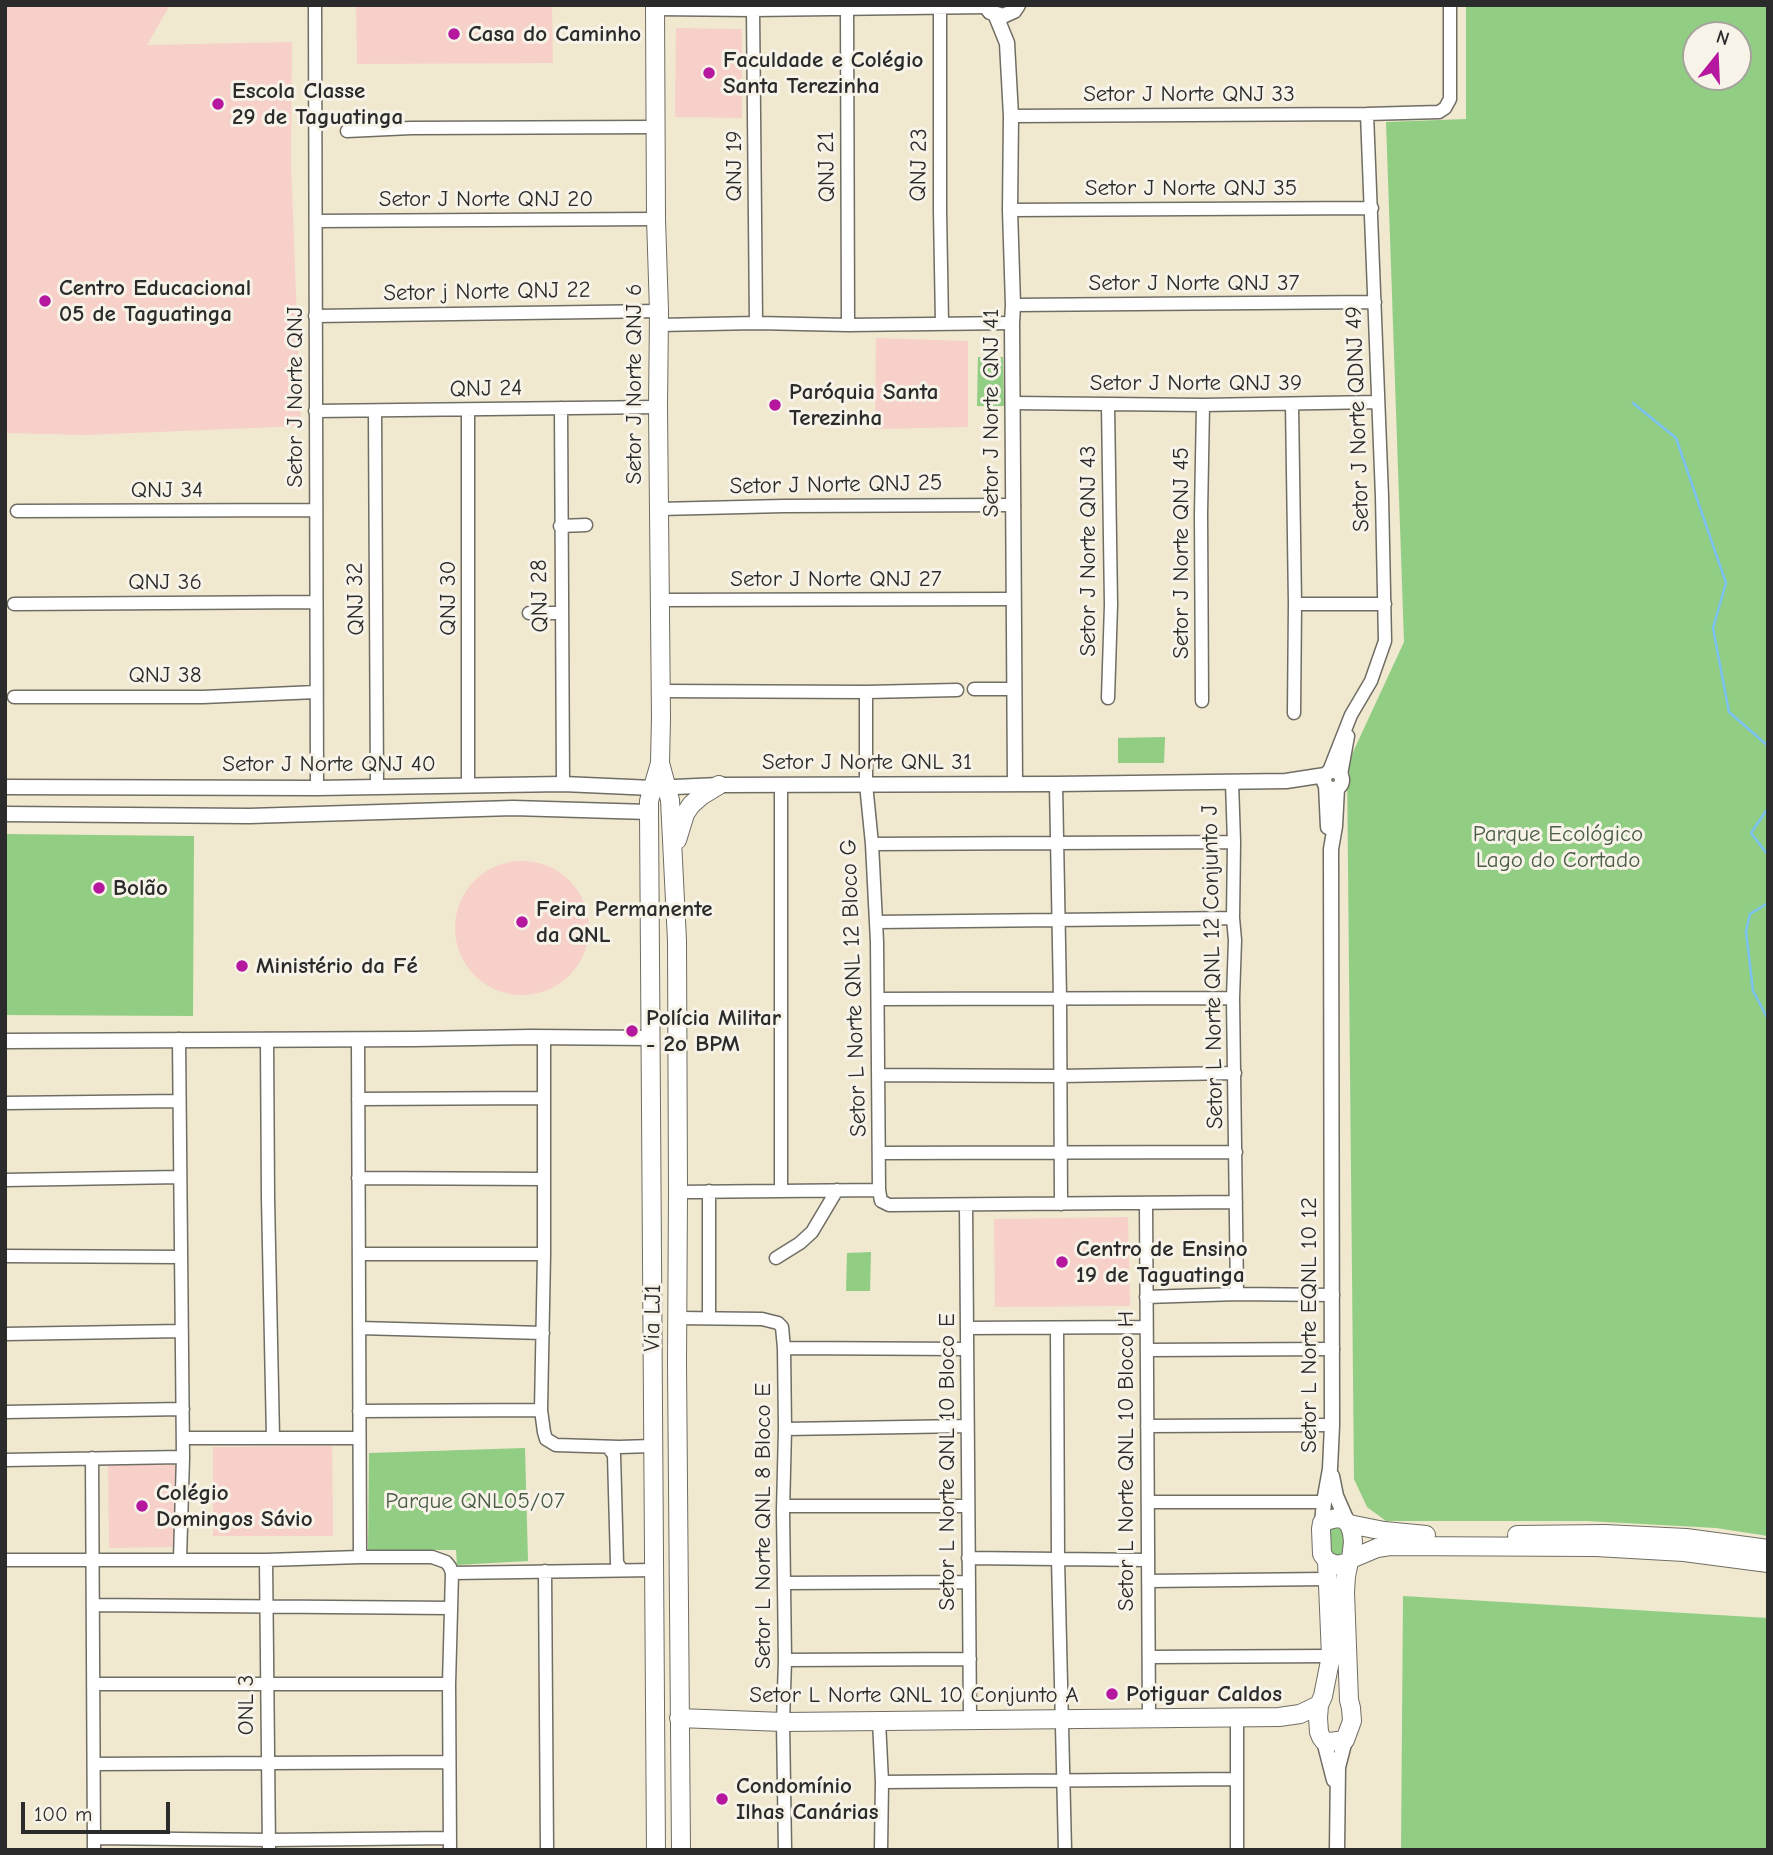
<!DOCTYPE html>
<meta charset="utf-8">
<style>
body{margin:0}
#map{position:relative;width:1773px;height:1855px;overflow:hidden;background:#f0e8cf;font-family:"Comic Neue",sans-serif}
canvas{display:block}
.frame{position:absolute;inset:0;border:7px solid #2b2b2b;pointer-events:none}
.north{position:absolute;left:1682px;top:21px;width:70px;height:70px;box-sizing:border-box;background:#f7f3e8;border:2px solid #a5a39c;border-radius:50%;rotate:18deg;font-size:19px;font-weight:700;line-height:28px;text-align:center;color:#2b2b2b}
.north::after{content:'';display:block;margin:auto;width:24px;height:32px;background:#b5179e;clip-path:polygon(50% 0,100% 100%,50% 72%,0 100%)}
.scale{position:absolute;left:21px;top:1802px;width:149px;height:32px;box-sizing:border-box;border:4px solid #2b2b2b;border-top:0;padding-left:9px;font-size:21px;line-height:24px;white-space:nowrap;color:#2b2b2b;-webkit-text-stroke:5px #f7f3e8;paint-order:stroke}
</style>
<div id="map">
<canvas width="1773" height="1855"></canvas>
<div class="frame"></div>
<div class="north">N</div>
<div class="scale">100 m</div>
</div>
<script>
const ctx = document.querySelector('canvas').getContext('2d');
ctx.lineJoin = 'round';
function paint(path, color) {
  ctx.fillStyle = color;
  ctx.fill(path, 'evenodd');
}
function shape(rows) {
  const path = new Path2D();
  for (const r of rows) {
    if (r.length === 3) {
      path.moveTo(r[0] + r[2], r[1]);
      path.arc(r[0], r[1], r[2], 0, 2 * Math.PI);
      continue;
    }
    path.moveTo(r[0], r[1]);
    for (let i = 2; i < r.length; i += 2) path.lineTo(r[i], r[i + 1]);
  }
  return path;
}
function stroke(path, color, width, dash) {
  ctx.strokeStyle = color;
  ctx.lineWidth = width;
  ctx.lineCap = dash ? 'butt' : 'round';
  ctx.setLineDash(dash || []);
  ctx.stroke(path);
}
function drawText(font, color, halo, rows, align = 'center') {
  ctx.font = font + ' "Comic Neue",sans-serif';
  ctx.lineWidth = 6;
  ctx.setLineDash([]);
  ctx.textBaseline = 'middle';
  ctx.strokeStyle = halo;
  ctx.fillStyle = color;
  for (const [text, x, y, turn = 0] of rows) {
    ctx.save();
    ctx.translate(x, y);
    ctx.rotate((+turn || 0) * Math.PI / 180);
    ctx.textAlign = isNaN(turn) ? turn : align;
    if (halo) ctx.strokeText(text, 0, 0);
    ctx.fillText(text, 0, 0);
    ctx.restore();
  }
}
paint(shape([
 [5,5,170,5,147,45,292,42,291,163,301,426,85,435,5,433],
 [356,5,552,5,553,63,357,64],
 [676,28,742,29,742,118,675,117],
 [876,338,968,341,968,427,875,429],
 [522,928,67],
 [1128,1217,1130,1306,995,1307,994,1219],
 [332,1446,333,1536,213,1536,213,1447],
 [108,1464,176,1465,175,1547,109,1548]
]), '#f7d0ca');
paint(shape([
 [1466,5,1768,5,1768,1536,1716,1528,1587,1521,1386,1521,1367,1507,1354,1479,1347,765,1404,642,1386,122,1466,119],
 [1696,35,1738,35,1738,77,1696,77],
 [978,357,1003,357,1004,406,977,406],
 [1165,737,1164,763,1118,763,1118,738],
 [5,834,194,836,193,1016,5,1015],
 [871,1252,870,1291,846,1291,847,1253],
 [525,1448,528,1561,457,1565,456,1550,368,1550,369,1453],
 [1330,1523,1345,1524,1345,1558,1329,1557],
 [1403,1596,1768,1618,1768,1850,1401,1850]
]), '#91ce84');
stroke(shape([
 [1633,403,1676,438,1726,583,1713,628,1729,712,1768,746],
 [1768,808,1751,833,1768,855],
 [1768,903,1750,914,1746,931,1753,991,1768,1019]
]), '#7ac0f1', 2.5);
const minor = shape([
 [315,5,317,788],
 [940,8,940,211,942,323],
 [656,9,753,10,986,7],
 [847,9,848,325],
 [753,10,756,323],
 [1011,116,1367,114,1439,112,1445,108,1450,99,1450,5],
 [347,131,411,128,657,127],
 [1010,210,1372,208],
 [316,221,656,219],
 [1013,305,1375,302],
 [315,316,659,311],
 [659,325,756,323,848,325,1012,323],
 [1013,403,1203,405,1378,402],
 [1292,404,1295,604,1294,713],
 [1108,405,1111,605,1108,698],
 [561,408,563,784],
 [315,411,658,407],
 [375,412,377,787],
 [659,509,784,506,1014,505],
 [17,511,316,510],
 [560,526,586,525],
 [660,600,1013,599],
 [14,604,316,602],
 [1295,604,1385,604],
 [529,613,562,613],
 [974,689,1015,689],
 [661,691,866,692,957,690],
 [866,692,866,784,872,844,877,942,879,1190,881,1201,889,1205,1236,1202],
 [14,697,203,697,316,692],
 [1202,701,1201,514,1203,405],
 [1329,771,1351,715,1371,681,1385,641,1382,496,1367,114],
 [1341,775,1348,736],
 [1232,782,1234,842,1233,918,1235,940,1233,998,1237,1294],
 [1056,784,1060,998,1061,1204],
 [781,785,781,1190],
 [468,786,468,410],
 [872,844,1234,842],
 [876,922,1233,918],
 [878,999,1233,998],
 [544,1037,544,1254,541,1410,544,1432,546,1439,556,1445,619,1447,653,1446],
 [179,1039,183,1457,180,1559],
 [267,1039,268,1198,273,1437],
 [358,1040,360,1557],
 [878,1075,1060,1076,1235,1073],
 [358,1099,544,1098],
 [5,1103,179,1101],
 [880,1153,1236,1152],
 [358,1178,544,1179],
 [5,1180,180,1177],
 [709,1191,709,1318],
 [678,1192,879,1190],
 [1146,1203,1149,1717],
 [966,1205,970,1720],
 [359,1254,544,1254],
 [5,1256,181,1257],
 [776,1258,800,1243,812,1232,837,1190],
 [1146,1297,1237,1294,1333,1295],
 [678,1318,762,1319,778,1323,782,1327,784,1348,785,1429,783,1511,785,1660,783,1722,785,1850],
 [359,1328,543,1333],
 [967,1328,1146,1327],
 [1057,1328,1058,1559,1065,1850],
 [5,1334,181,1331],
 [784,1348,967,1349],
 [1147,1350,1333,1349],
 [359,1411,541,1410],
 [5,1412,183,1409],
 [1147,1426,1332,1425],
 [785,1429,967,1426],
 [183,1438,359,1438],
 [608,1447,614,1455,617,1563,622,1570],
 [92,1458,94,1850],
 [5,1460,183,1457],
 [1148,1502,1324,1502],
 [783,1506,968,1506],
 [968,1558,1147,1560],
 [5,1560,266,1560,360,1557,432,1557,446,1562,450,1567,452,1573,449,1684,450,1850],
 [266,1560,269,1850],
 [545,1571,547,1850],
 [452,1573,654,1570],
 [1148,1581,1327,1579],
 [784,1583,968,1582],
 [93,1605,450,1608],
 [1149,1657,1331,1656],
 [785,1660,970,1659],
 [93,1684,449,1684],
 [879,1721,882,1782,881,1850],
 [94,1764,448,1762],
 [882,1782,1237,1779],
 [94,1838,270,1840,450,1838],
 [1237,1850,1237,1717]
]);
const tertiary = shape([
 [985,5,990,12,1003,16,1014,11,1018,5],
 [996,16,1007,43,1011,116,1010,210,1013,305,1012,323,1015,784],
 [1333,780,9],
 [1326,785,1328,827],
 [5,787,317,788,563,784,653,788,719,785,1056,784,1286,781,1325,775],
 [5,814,249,816,513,808,649,812],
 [5,1041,414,1039,531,1037,651,1038],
 [1332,1476,1336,1496,1347,1521],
 [1322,1523,1324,1502,1330,1469,1332,1425,1331,849,1335,826,1337,788],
 [1324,1741,1334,1780],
 [1337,1850,1338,1767,1345,1740]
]);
const secondary = shape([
 [655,5,656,219,659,311,658,407,661,718,660,763,649,801,649,812,656,1850],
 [660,763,670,800,677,941,678,1192,677,1363,681,1850],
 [677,840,685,814,691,805,701,796,719,785],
 [1349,1524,1384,1531,1426,1535],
 [1517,1535,1605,1534,1686,1538,1768,1549],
 [1351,1559,1377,1548,1390,1546,1596,1547,1684,1552,1768,1563],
 [1327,1561,1337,1565,1349,1562,1351,1559,1353,1542,1352,1533,1349,1524,1343,1519,1337,1518,1329,1520,1322,1523,1321,1529,1322,1554,1327,1561,1331,1656,1323,1696,1319,1705,1318,1718,1319,1732,1321,1737,1324,1741,1330,1742,1345,1740,1352,1721,1351,1708,1349,1700,1345,1592,1346,1576,1349,1562],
 [679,1718,783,1722,1279,1717,1300,1714,1319,1705]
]);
stroke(minor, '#706d64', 15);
stroke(tertiary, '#706d64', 17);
stroke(secondary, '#706d64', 20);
stroke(minor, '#fff', 12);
stroke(tertiary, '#fff', 14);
stroke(secondary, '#fff', 18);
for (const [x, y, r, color] of [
 [454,34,7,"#b5179e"],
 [709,73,7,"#b5179e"],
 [218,104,7,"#b5179e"],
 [45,301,7,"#b5179e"],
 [775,405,7,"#b5179e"],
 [99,888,7,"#b5179e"],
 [522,922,7,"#b5179e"],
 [242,966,7,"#b5179e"],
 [632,1031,7,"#b5179e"],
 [1062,1262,7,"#b5179e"],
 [142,1506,7,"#b5179e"],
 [1112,1694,7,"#b5179e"],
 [722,1799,7,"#b5179e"]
]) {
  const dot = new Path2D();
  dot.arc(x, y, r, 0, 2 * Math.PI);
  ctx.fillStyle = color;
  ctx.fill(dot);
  stroke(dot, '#f7f3e8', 2.5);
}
drawText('bold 23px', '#2b2b2b', '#f7f3e8', [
 ["Casa do Caminho",468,34],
 ["Faculdade e Colégio",723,60],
 ["Santa Terezinha",723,86],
 ["Escola Classe",232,91],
 ["29 de Taguatinga",232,117],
 ["Centro Educacional",59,288],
 ["05 de Taguatinga",59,314],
 ["Paróquia Santa",789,392],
 ["Terezinha",789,418],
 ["Bolão",113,888],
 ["Feira Permanente",536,909],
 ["da QNL",536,935],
 ["Ministério da Fé",256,966],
 ["Polícia Militar",646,1018],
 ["- 2o BPM",646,1044],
 ["Centro de Ensino",1076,1249],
 ["19 de Taguatinga",1076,1275],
 ["Colégio",156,1493],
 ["Domingos Sávio",156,1519],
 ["Potiguar Caldos",1126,1694],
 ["Condomínio",736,1786],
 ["Ilhas Canárias",736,1812]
], 'left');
drawText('23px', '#2b2b2b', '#f7f3e8', [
 ["Setor J Norte QNJ 33",1189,94],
 ["QNJ 23",919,165,-89],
 ["QNJ 19",734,166,-90],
 ["QNJ 21",827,167,-91],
 ["Setor J Norte QNJ 35",1191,188],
 ["Setor J Norte QNJ 20",486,199],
 ["Setor J Norte QNJ 37",1194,283],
 ["Setor j Norte QNJ 22",487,292,-1],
 ["Setor J Norte QNJ 39",1196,383],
 ["Setor J Norte QNJ 6",634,384,-90],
 ["QNJ 24",486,389,-1],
 ["Setor J Norte QNJ",295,397,-90],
 ["Setor J Norte QNJ 41",991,413,-90],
 ["Setor J Norte QDNJ 49",1358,419,-92],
 ["Setor J Norte QNJ 25",836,485,-1],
 ["QNJ 34",167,490],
 ["Setor J Norte QNJ 43",1088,551,-90],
 ["Setor J Norte QNJ 45",1181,553,-90],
 ["Setor J Norte QNJ 27",836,579],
 ["QNJ 36",165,582],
 ["QNJ 28",540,596,-91],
 ["QNJ 30",448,598,-90],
 ["QNJ 32",356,599,-91],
 ["QNJ 38",165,675],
 ["Setor J Norte QNL 31",867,762],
 ["Setor J Norte QNJ 40",329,764],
 ["Setor L Norte QNL 12 Conjunto J",1213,967,-91],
 ["Setor L Norte QNL 12 Bloco G",854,988,-92],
 ["Via LJ1",653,1318,-89],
 ["Setor L Norte EQNL 10 12",1309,1325,-90],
 ["Setor L Norte QNL 10 Bloco H",1126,1461,-90],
 ["Setor L Norte QNL 10 Bloco E",947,1462,-90],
 ["Setor L Norte QNL 8 Bloco E",763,1526,-90],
 ["Setor L Norte QNL 10 Conjunto A",914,1695],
 ["ONL 3",246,1705,-90]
]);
drawText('23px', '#4a5c46', '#f7f3e8', [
 ["Parque Ecológico",1558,834],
 ["Lago do Cortado",1558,860],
 ["Parque QNL05/07",475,1501]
]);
</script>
